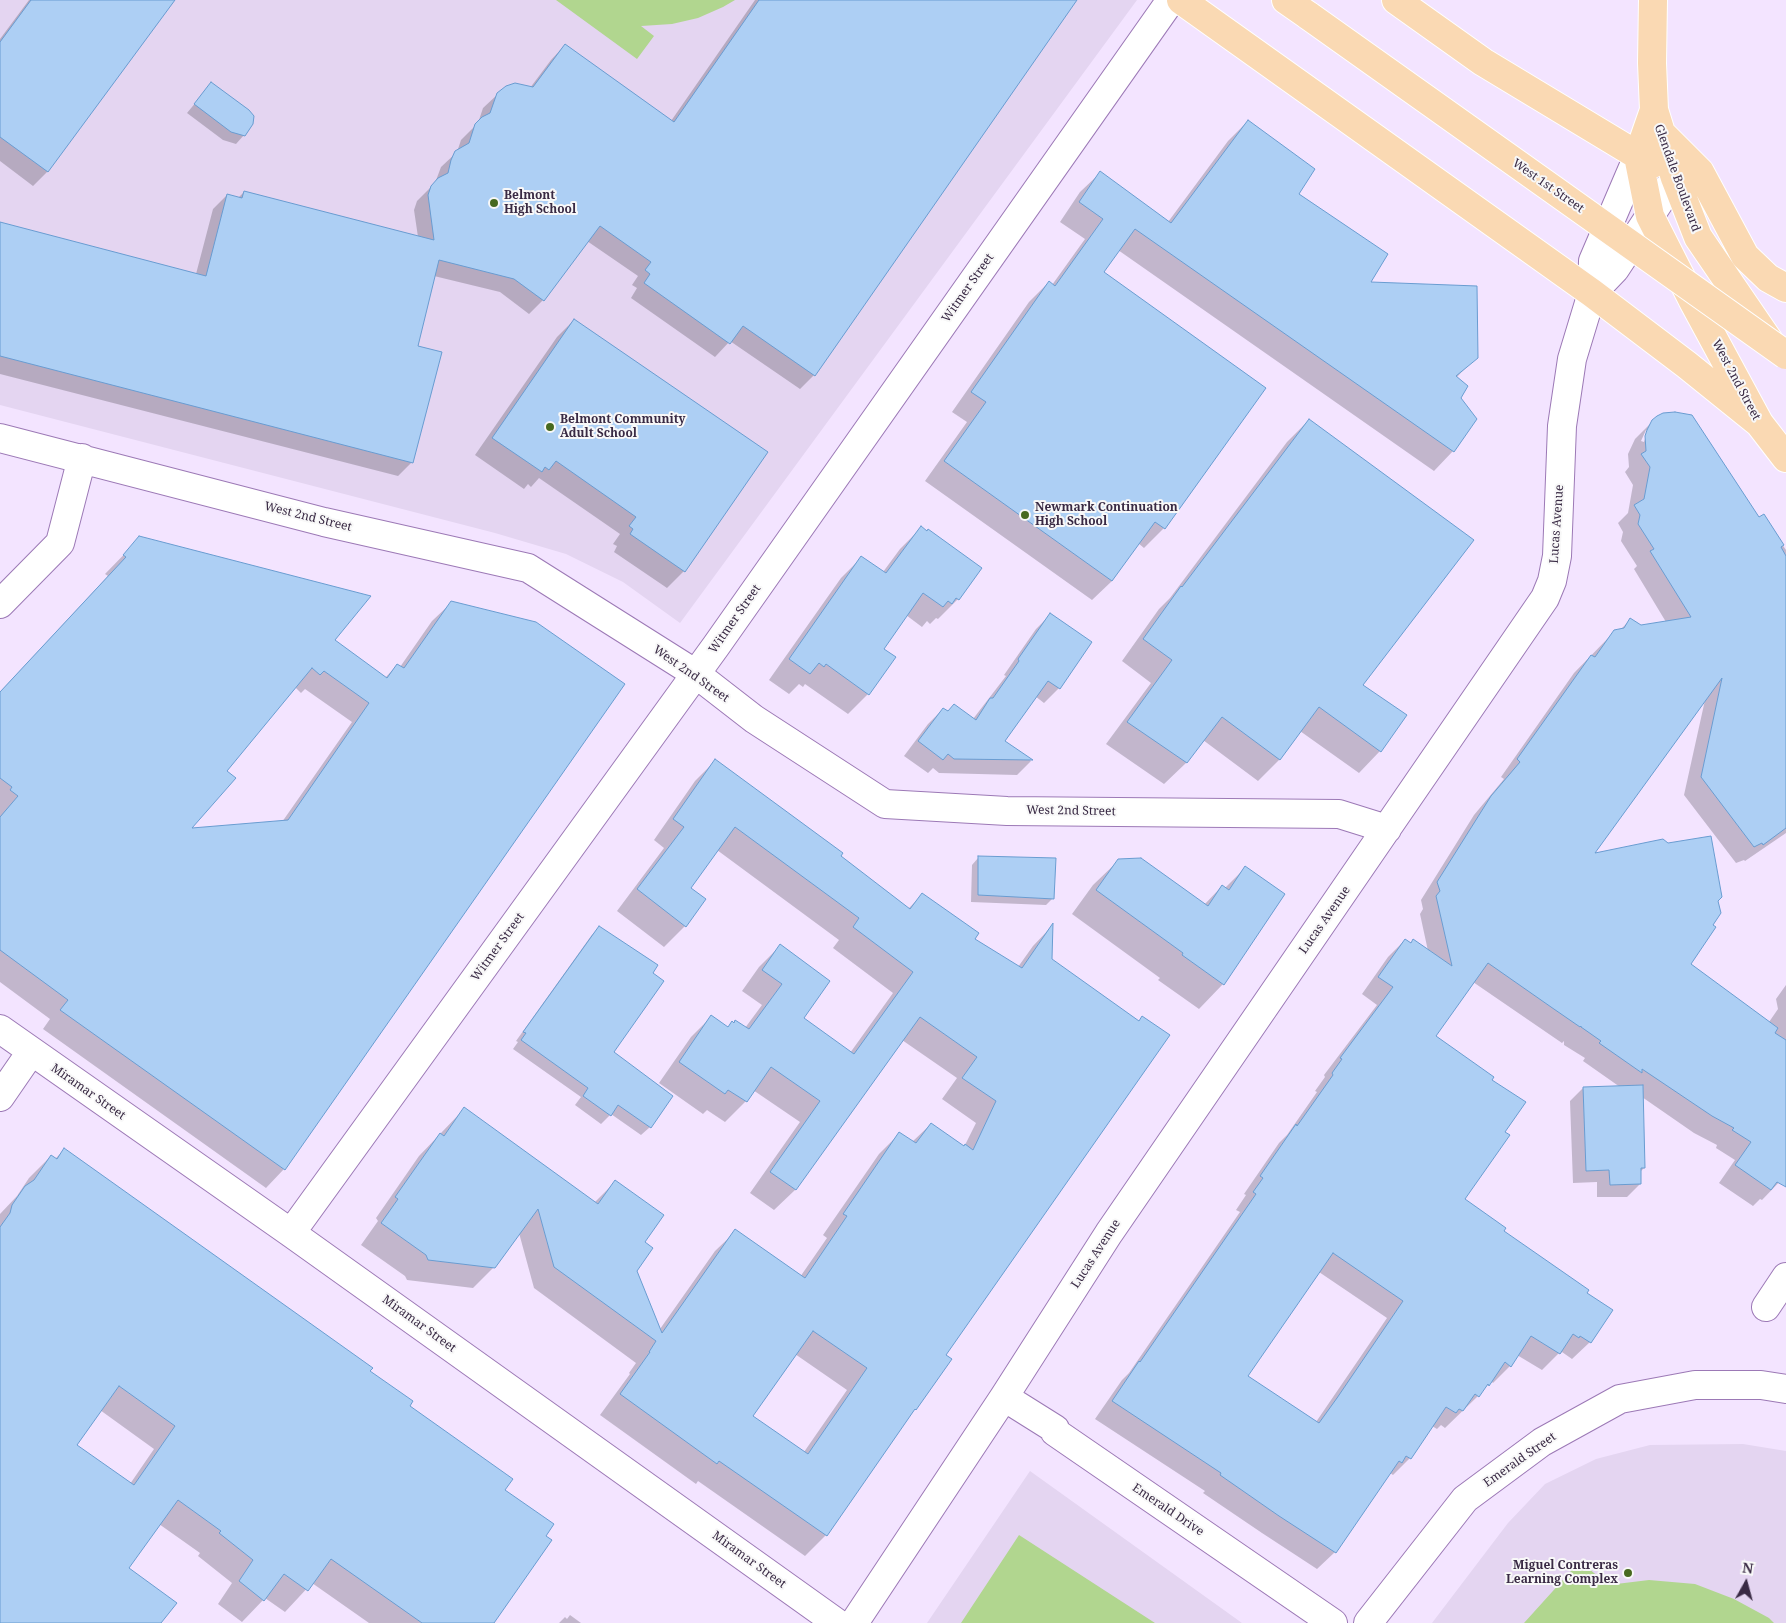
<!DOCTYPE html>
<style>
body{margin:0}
#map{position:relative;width:1786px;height:1623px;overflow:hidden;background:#f3e4ff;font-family:"Noto Serif",serif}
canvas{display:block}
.north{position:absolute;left:1721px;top:1558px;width:50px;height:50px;-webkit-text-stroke:4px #f8f8f8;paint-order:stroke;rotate:7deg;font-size:14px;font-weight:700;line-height:20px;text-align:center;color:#392a44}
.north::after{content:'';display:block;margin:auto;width:18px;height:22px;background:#392a44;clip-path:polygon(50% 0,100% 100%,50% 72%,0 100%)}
</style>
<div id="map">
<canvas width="1786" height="1623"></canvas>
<div class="north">N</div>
</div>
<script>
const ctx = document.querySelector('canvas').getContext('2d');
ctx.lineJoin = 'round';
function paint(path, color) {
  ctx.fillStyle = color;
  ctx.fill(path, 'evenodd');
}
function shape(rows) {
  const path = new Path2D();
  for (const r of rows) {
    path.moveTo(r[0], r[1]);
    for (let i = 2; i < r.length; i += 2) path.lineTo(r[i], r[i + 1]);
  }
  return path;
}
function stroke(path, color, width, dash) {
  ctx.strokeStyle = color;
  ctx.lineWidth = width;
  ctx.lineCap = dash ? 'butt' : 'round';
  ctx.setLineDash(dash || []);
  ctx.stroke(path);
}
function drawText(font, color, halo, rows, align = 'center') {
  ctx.font = font + ' "Noto Serif",serif';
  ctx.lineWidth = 4;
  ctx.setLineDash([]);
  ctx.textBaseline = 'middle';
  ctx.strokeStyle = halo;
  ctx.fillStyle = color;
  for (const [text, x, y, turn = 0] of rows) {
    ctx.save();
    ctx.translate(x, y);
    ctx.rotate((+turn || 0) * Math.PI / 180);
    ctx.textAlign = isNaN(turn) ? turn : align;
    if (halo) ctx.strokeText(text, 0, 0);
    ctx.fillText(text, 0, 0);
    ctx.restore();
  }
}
paint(shape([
 [0,0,1137,0,680,623,623,582,566,554,495,533,0,405],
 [1743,1444,1786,1451,1786,1623,1432,1623,1508,1523,1545,1484,1596,1459,1650,1445],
 [1030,1471,1242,1623,927,1623]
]), '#e4d5f1');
paint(shape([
 [556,0,735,0,723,7,698,18,672,24,641,26,654,36,637,59],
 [1019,1535,1155,1623,961,1623],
 [1580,1561,1608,1585,1649,1580,1695,1584,1734,1599,1769,1618,1774,1623,1524,1623]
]), '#b1d68f');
paint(shape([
 [29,0,173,0,47,172,33,186,0,161,0,39],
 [755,0,1076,0,814,375,800,389,730,341,715,357,631,298,637,288,632,285,638,276,587,241,543,300,529,314,500,292,434,276,417,347,412,462,398,476,0,374,0,224,196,274,213,209,227,195,238,198,244,192,418,237,414,210,417,201,435,183,441,167,457,152,461,140,478,123,483,108,498,94,530,88,551,60,565,45,671,121],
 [211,84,244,135,236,144,223,140,187,113],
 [1248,121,1297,194,1369,284,1476,357,1456,378,1459,398,1453,451,1434,471,1118,250,1102,273,1164,528,1144,548,1138,543,1112,581,1092,600,925,481,967,422,952,412,1029,302,1049,282,1052,285,1085,239,1060,222,1080,192,1100,173,1168,222,1228,141],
 [574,320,684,571,667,588,614,552,617,546,613,544,620,534,539,478,531,487,528,484,524,489,475,455,557,337],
 [1309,420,1362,685,1380,751,1359,773,1300,731,1279,760,1258,781,1203,740,1186,763,1164,784,1106,744,1151,683,1122,661,1159,609,1170,598,1287,442],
 [1653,421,1758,519,1763,516,1786,550,1786,833,1745,861,1744,860,1736,863,1684,795,1705,700,1592,855,1717,901,1689,964,1769,1022,1778,1009,1776,999,1786,985,1786,1175,1762,1200,1760,1199,1753,1206,1719,1183,1735,1160,1716,1148,1717,1145,1694,1133,1642,1097,1644,1168,1639,1173,1640,1184,1627,1197,1597,1197,1597,1182,1573,1183,1570,1101,1583,1088,1620,1087,1583,1061,1585,1058,1564,1045,1564,1041,1562,1043,1473,982,1434,1036,1490,1080,1503,1133,1464,1200,1503,1232,1585,1293,1590,1342,1572,1359,1562,1352,1560,1354,1559,1353,1542,1370,1517,1355,1510,1366,1493,1383,1491,1381,1478,1396,1445,1428,1441,1425,1437,1429,1432,1426,1410,1458,1393,1475,1390,1473,1335,1552,1317,1569,1262,1533,1203,1493,1205,1491,1095,1419,1122,1380,1129,1373,1240,1212,1236,1210,1246,1195,1244,1194,1279,1143,1287,1135,1317,1092,1315,1091,1325,1077,1324,1075,1377,1005,1362,994,1388,957,1405,940,1428,951,1420,914,1423,909,1421,900,1474,815,1504,779,1501,777,1574,673,1615,631,1620,630,1630,620,1640,626,1666,622,1634,569,1637,566,1621,541,1623,532,1618,523,1628,513,1633,485,1625,472,1629,467,1628,454,1635,439],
 [1646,430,1648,430,1644,442,1641,441],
 [1319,1272,1387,1318,1316,1422,1247,1376],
 [921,528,958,599,938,619,936,618,930,624,927,621,922,627,906,615,883,649,868,694,848,714,805,684,803,687,799,684,789,694,769,680,841,578,861,558,883,572,900,549],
 [140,538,333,640,385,678,397,665,400,667,432,621,451,603,284,1169,266,1188,43,1029,50,1019,0,982,0,692,108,576,105,574],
 [295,687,301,693,305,689,352,722,282,822,189,830,225,771],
 [1051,614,1091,643,1059,688,1044,703,1035,696,1003,741,1031,761,1017,775,939,773,933,768,928,773,904,756,928,724,943,709,973,719,1006,676,1004,675,1036,629],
 [715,761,908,909,922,895,973,939,1018,967,1033,946,1052,926,945,1356,950,1359,826,1535,805,1556,698,1481,696,1484,600,1415,630,1374,629,1373,636,1363,534,1288,519,1233,494,1267,473,1288,407,1280,405,1276,361,1245,378,1221,376,1218,419,1156,464,1109,594,1203,615,1182,643,1243,636,1271,660,1329,715,1251,736,1231,800,1277,827,1238,823,1235,879,1154,899,1134,912,1142,931,1124,964,1147,976,1123,942,1099,957,1078,902,1040,795,1190,774,1210,750,1193,800,1122,753,1090,746,1101,725,1122,707,1110,703,1114,659,1083,691,1037,712,1016,727,1028,732,1023,745,1028,762,1005,742,991,759,967,780,946,802,1018,850,1053,893,993,833,948,839,940,717,850,689,888,685,926,664,947,617,911,664,848,654,840,695,781],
 [795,1354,847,1390,804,1452,751,1416],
 [978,858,1053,898,1046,905,971,902,972,865],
 [1118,861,1204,905,1222,886,1225,888,1245,868,1223,984,1199,1009,1158,980,1160,978,1072,914,1093,885],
 [599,927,612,1052,650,1127,641,1135,611,1114,601,1124,575,1105,581,1097,513,1049,518,1042,516,1041,591,936],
 [64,1150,369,1371,504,1491,492,1623,369,1623,312,1583,285,1612,265,1598,242,1622,218,1604,232,1583,198,1556,200,1553,159,1524,127,1568,161,1623,0,1623,0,1214,17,1196,29,1178,51,1156,55,1159],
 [100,1410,154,1449,130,1484,75,1445],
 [570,1615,581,1623,559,1623,565,1617,567,1619]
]), '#0003');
const building = shape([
 [31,0,175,0,48,172,0,137,0,42,31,0],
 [759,0,1077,0,815,376,743,326,730,344,644,283,650,274,645,270,651,262,600,226,544,301,514,279,439,260,418,346,442,352,413,463,0,356,0,222,206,276,227,194,242,198,244,191,434,240,428,195,431,186,438,178,448,173,451,160,455,151,469,143,475,124,482,117,490,113,497,93,506,86,515,83,533,87,565,44,674,122,759,0],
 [211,82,249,110,254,116,253,124,245,136,231,132,194,104,211,82],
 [1248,120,1315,169,1299,194,1388,254,1371,282,1477,286,1478,358,1456,376,1468,386,1461,398,1477,419,1454,452,1135,229,1104,272,1266,388,1165,529,1155,522,1112,581,944,461,986,402,971,392,1049,281,1055,286,1103,219,1079,202,1100,171,1171,223,1248,120],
 [574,319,768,452,685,572,630,534,633,529,629,526,636,517,556,461,549,470,545,467,542,472,492,438,574,319],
 [1675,412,1692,415,1759,517,1764,514,1784,545,1781,547,1786,556,1786,828,1763,845,1762,843,1754,847,1701,777,1722,678,1595,853,1663,839,1668,843,1711,836,1722,897,1718,901,1721,913,1713,925,1716,927,1691,964,1778,1028,1775,1033,1786,1040,1786,1187,1777,1182,1771,1190,1735,1165,1751,1142,1732,1130,1734,1128,1712,1116,1642,1069,1642,1073,1599,1043,1601,1041,1581,1027,1581,1026,1580,1027,1551,1007,1488,963,1436,1036,1494,1077,1492,1080,1526,1102,1505,1132,1510,1135,1465,1199,1506,1228,1504,1231,1589,1290,1587,1293,1613,1310,1591,1343,1580,1336,1579,1338,1573,1334,1560,1354,1531,1336,1511,1367,1505,1362,1489,1386,1488,1384,1479,1397,1475,1394,1463,1411,1459,1409,1456,1413,1446,1407,1411,1459,1406,1456,1402,1463,1399,1461,1336,1553,1279,1516,1220,1475,1221,1473,1112,1401,1139,1361,1140,1362,1256,1194,1253,1192,1263,1178,1260,1176,1296,1124,1297,1126,1333,1075,1332,1073,1342,1059,1340,1058,1393,987,1378,977,1405,939,1411,943,1413,939,1452,966,1436,896,1440,891,1437,882,1491,796,1520,762,1517,759,1591,655,1595,657,1614,630,1624,628,1630,618,1641,625,1691,617,1650,551,1654,549,1638,524,1640,515,1634,505,1644,499,1650,467,1641,454,1646,451,1645,436,1647,430,1652,420,1657,416,1663,413,1675,412],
 [1333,1253,1403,1301,1337,1398,1319,1423,1248,1376,1333,1253],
 [1309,419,1474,540,1363,685,1407,715,1381,752,1319,707,1280,760,1222,717,1187,763,1127,722,1172,660,1143,639,1181,586,1182,587,1309,419],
 [921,526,927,531,928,529,982,568,959,600,956,598,952,604,948,601,943,607,923,593,884,649,896,657,869,695,826,664,824,667,819,663,810,674,789,659,861,556,886,573,921,526],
 [139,536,371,596,335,640,387,678,397,664,404,668,451,601,536,622,625,684,285,1170,60,1010,68,1000,0,950,0,817,18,796,10,790,12,787,0,778,0,692,126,557,123,555,139,536],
 [312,668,320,675,324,671,369,703,288,820,192,828,236,778,227,771,312,668],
 [1050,613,1092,642,1060,689,1048,681,1005,741,1033,760,954,759,948,754,943,760,918,741,943,708,948,711,954,704,976,720,990,698,993,698,1019,661,1018,659,1050,613],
 [715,759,843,853,841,856,910,909,922,893,979,933,975,939,1022,968,1053,923,1052,959,1139,1021,1142,1016,1170,1035,946,1355,952,1359,916,1410,915,1409,827,1536,719,1461,717,1464,620,1394,650,1352,649,1352,656,1341,554,1267,538,1209,495,1268,428,1260,426,1255,381,1223,398,1199,395,1197,440,1133,444,1136,464,1107,598,1204,615,1180,664,1215,645,1242,653,1248,637,1271,662,1333,735,1229,805,1278,847,1216,843,1214,899,1132,916,1143,931,1123,964,1146,965,1144,973,1150,996,1101,962,1078,977,1057,920,1017,796,1190,770,1172,820,1101,771,1067,747,1102,728,1090,725,1094,679,1062,711,1015,728,1027,732,1021,734,1023,735,1020,749,1029,782,984,762,970,780,944,830,981,804,1018,854,1054,913,972,853,927,859,918,735,827,691,888,706,899,686,927,637,889,684,827,673,819,715,759],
 [813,1331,867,1368,808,1454,753,1416,813,1331],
 [978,856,1056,858,1054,899,978,895,978,856],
 [1141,858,1208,906,1222,885,1229,890,1245,866,1285,894,1224,985,1182,955,1183,953,1096,890,1118,859,1141,858],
 [599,926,658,965,653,973,664,981,614,1052,673,1096,651,1128,618,1105,611,1116,583,1096,588,1088,521,1040,526,1033,523,1032,599,926],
 [1643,1085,1645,1168,1641,1168,1641,1184,1610,1185,1609,1170,1586,1171,1583,1087,1643,1085],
 [64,1148,373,1368,370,1371,413,1401,410,1406,513,1479,505,1490,554,1524,546,1536,552,1540,494,1623,422,1623,331,1559,308,1591,284,1574,264,1601,239,1581,253,1560,219,1533,221,1531,178,1500,129,1568,177,1603,161,1623,0,1623,0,1227,10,1213,12,1205,25,1186,34,1180,51,1155,57,1159,64,1148],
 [119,1386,175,1426,134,1485,77,1445,119,1386]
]);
paint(building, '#adcff4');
stroke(building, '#699cd1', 1);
const minor = shape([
 [1592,293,1615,269,1675,178],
 [0,438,324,522,528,568,696,674,754,719,885,804,1007,811,1339,814,1387,829],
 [0,604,60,543,82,458],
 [0,1029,291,1233,837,1623],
 [0,1097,31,1052],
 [291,1233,716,646,1171,0],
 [1766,1307,1786,1277],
 [1004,1397,1055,1429,1055,1432,1333,1623],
 [854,1623,1004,1397,1109,1233,1545,598,1552,581,1557,556,1562,426,1572,359,1592,293,1593,261,1638,156],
 [1368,1623,1465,1499,1542,1442,1620,1399,1695,1385,1761,1385,1786,1389]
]);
const major = shape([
 [1181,0,1592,293,1687,365,1759,423],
 [1286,0,1309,16],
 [1396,0,1483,62,1652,164],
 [1653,0,1652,63,1654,110,1675,178,1698,237,1769,341],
 [1654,110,1638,156,1650,216,1692,299,1759,423,1786,458],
 [1664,136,1700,172,1745,256,1768,278,1786,288]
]);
stroke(minor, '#9c79b6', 30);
stroke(major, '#fff', 30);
stroke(minor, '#fff', 28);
stroke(major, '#fad9b3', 28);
const majorBridge = shape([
 [1309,16,1786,355]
]);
stroke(majorBridge, '#fff', 30, []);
stroke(majorBridge, '#fad9b3', 28);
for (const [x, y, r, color] of [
 [494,203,5,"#47691f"],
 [550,427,5,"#47691f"],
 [1025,515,5,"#47691f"],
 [1628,1573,5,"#47691f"]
]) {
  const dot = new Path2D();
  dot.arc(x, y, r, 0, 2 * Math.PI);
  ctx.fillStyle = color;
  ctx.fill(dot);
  stroke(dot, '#f8f8f8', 2);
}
drawText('12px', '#392a44', '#f8f8f8', [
 ["Glendale Boulevard",1677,178,70],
 ["West 1st Street",1548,186,35],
 ["Witmer Street",968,288,-55],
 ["West 2nd Street",1736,380,62],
 ["West 2nd Street",308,517,14],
 ["Lucas Avenue",1557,524,-86],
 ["Witmer Street",735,619,-55],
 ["West 2nd Street",691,674,35],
 ["West 2nd Street",1071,811,1],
 ["Lucas Avenue",1325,920,-55],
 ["Witmer Street",498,947,-54],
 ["Miramar Street",88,1092,35],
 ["Lucas Avenue",1096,1254,-57],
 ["Miramar Street",419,1324,36],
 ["Emerald Street",1520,1460,-35],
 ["Emerald Drive",1168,1510,34],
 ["Miramar Street",749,1560,36]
]);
drawText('bold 12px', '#392a44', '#f8f8f8', [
 ["Belmont",504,196],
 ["High School",504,210],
 ["Belmont Community",560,420],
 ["Adult School",560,434],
 ["Newmark Continuation",1035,508],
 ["High School",1035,522],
 ["Miguel Contreras",1618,1566,"right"],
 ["Learning Complex",1618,1580,"right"]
], 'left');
</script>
